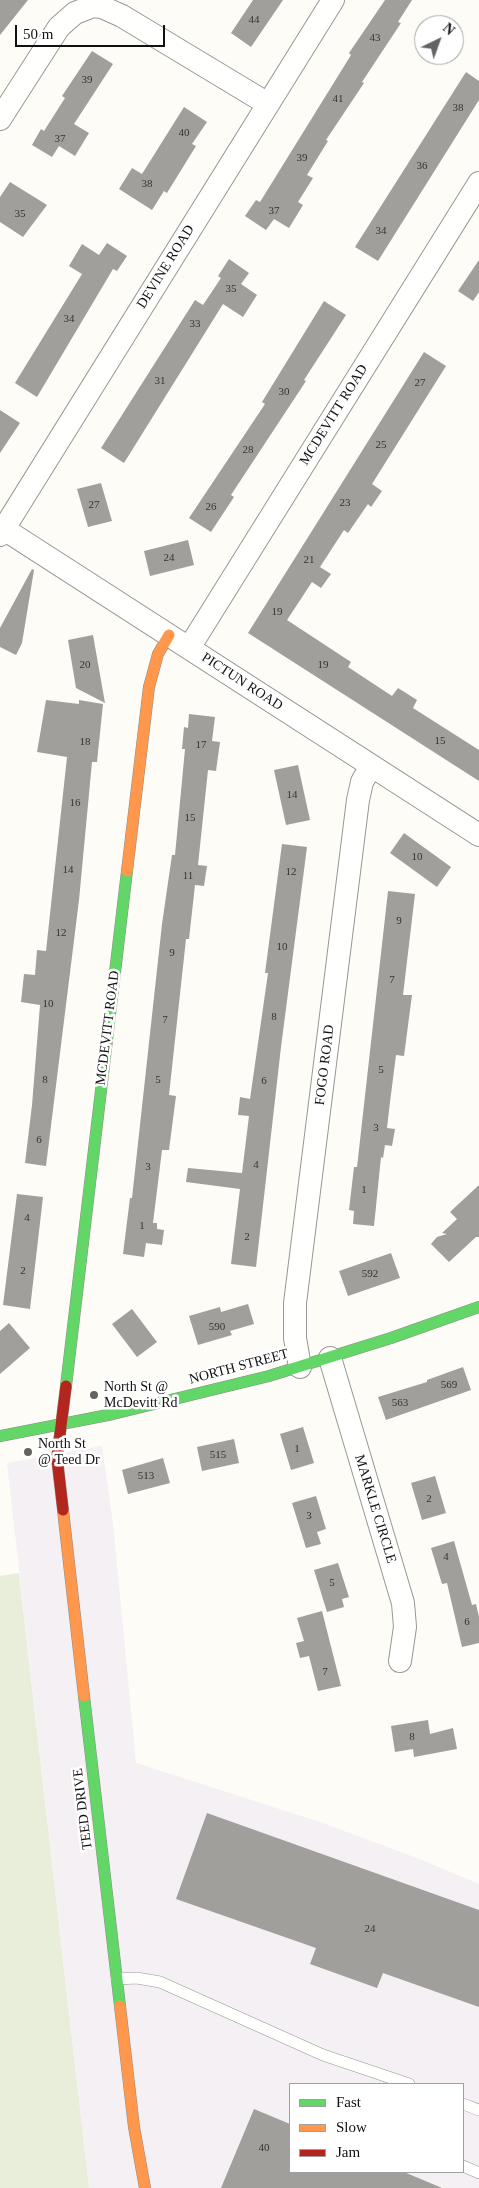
<!DOCTYPE html>
<style>
body{margin:0}
#map{position:relative;width:479px;height:2188px;overflow:hidden;background:#fdfcf7;font-family:Georgia,serif}
canvas{display:block}
.legend{position:absolute;left:289px;top:2083px;width:175px;height:90px;box-sizing:border-box;background:#fff;border:1px solid #a0a0a0;margin:0;padding:6px 9px;list-style:none;font-size:15px;color:#111}
.legend li{display:flex;align-items:center;gap:10px;height:25px}
.legend b{width:25px;border:1px solid #a0a0a0}
.north{position:absolute;left:414px;top:15px;width:50px;height:50px;box-sizing:border-box;background:#fff;border:1px solid #a0a0a0;border-radius:50%;rotate:42deg;font-size:14px;font-weight:700;line-height:20px;text-align:center;color:#111}
.north::after{content:'';display:block;margin:auto;width:18px;height:22px;background:#646362;clip-path:polygon(50% 0,100% 100%,50% 72%,0 100%)}
.scale{position:absolute;left:15px;top:25px;width:150px;height:22px;box-sizing:border-box;border:2px solid #111;border-top:0;padding-left:6px;font-size:15px;line-height:18px;white-space:nowrap;color:#111;-webkit-text-stroke:4px #fff;paint-order:stroke}
</style>
<div id="map">
<canvas width="479" height="2188"></canvas>
<ul class="legend">
<li><b style="height:6px;background:#63d668"></b>Fast</li>
<li><b style="height:6px;background:#ff974d"></b>Slow</li>
<li><b style="height:6px;background:#b3261e"></b>Jam</li>
</ul>
<div class="north">N</div>
<div class="scale">50 m</div>
</div>
<script>
const ctx = document.querySelector('canvas').getContext('2d');
ctx.lineJoin = 'round';
function paint(path, color) {
  ctx.fillStyle = color;
  ctx.fill(path, 'evenodd');
}
function shape(rows) {
  const path = new Path2D();
  for (const r of rows) {
    path.moveTo(r[0], r[1]);
    for (let i = 2; i < r.length; i += 2) path.lineTo(r[i], r[i + 1]);
  }
  return path;
}
function stroke(path, color, width, dash) {
  ctx.strokeStyle = color;
  ctx.lineWidth = width;
  ctx.lineCap = dash ? 'butt' : 'round';
  ctx.setLineDash(dash || []);
  ctx.stroke(path);
}
function drawText(font, color, halo, rows, align = 'center') {
  ctx.font = font + ' Georgia,serif';
  ctx.lineWidth = 5;
  ctx.setLineDash([]);
  ctx.textBaseline = 'middle';
  ctx.strokeStyle = halo;
  ctx.fillStyle = color;
  for (const [text, x, y, turn = 0] of rows) {
    ctx.save();
    ctx.translate(x, y);
    ctx.rotate((+turn || 0) * Math.PI / 180);
    ctx.textAlign = isNaN(turn) ? turn : align;
    if (halo) ctx.strokeText(text, 0, 0);
    ctx.fillText(text, 0, 0);
    ctx.restore();
  }
}
paint(shape([
 [102,1446,113,1523,136,1763,320,1822,422,1860,479,1884,479,2188,89,2188,7,1463],
 [290,2084,463,2084,463,2172,290,2172]
]), '#f5f0f3');
paint(shape([
 [19,1573,89,2188,0,2188,0,1576]
]), '#e9eedb');
paint(shape([
 [0,0,28,0,0,35],
 [253,0,283,0,251,47,231,33],
 [385,0,412,0,398,22,401,23,362,82,364,83,326,140,328,141,307,175,313,178,298,202,303,205,289,228,274,219,266,230,245,216,256,200,260,202,351,55,349,53],
 [92,51,113,64,74,124,89,133,75,156,59,146,52,157,32,145,41,129,44,131,65,98,62,96],
 [466,72,479,81,479,100,378,261,355,247],
 [184,107,207,122,192,144,196,146,167,193,164,191,152,210,119,189,132,168,142,174],
 [10,182,47,205,23,237,0,222,0,197],
 [107,243,127,256,117,271,113,269,37,397,15,383,82,274,69,266,82,244,99,255],
 [229,259,249,273,241,284,257,295,243,317,223,304,124,463,101,448,195,300,203,305,221,278,218,276],
 [479,260,479,292,473,301,458,291],
 [324,301,346,315,304,380,306,381,231,495,234,497,211,532,189,518,265,404,262,402],
 [424,352,446,366,372,484,382,491,371,507,368,504,348,533,344,530,320,567,331,574,321,588,312,582,287,620,351,662,348,667,392,696,398,688,417,700,413,708,479,750,479,781,248,633],
 [0,410,20,423,0,453],
 [101,483,112,521,88,527,77,489],
 [188,540,194,565,150,576,144,551],
 [32,569,34,570,22,643,16,655,0,647,0,628],
 [93,635,105,703,76,688,68,640],
 [46,700,79,704,79,700,103,704,97,762,92,762,79,900,46,1166,25,1163,32,1105,40,1005,21,1002,24,974,35,975,37,950,46,951,67,757,37,752],
 [189,714,215,717,212,741,220,742,216,771,208,770,198,865,207,866,204,886,195,885,189,939,186,939,169,1095,176,1096,169,1150,162,1150,153,1223,157,1223,157,1229,164,1230,162,1245,146,1243,144,1257,123,1254,130,1198,132,1198,162,924,172,855,175,855,185,749,182,749,184,727,188,728],
 [298,765,310,820,286,825,274,770],
 [404,833,451,867,437,887,390,853],
 [282,844,307,847,281,1047,256,1267,231,1264,240,1189,186,1182,188,1168,242,1173,249,1116,238,1115,240,1097,250,1099,268,973,265,973],
 [388,891,415,894,403,995,412,995,404,1056,396,1055,390,1102,387,1128,395,1129,392,1146,385,1145,383,1158,381,1157,374,1226,353,1224,354,1211,349,1210,354,1167,357,1167],
 [479,1185,479,1237,476,1237,449,1262,431,1244,437,1237,447,1234,442,1233,457,1219,450,1212],
 [17,1194,43,1197,30,1309,3,1305],
 [391,1253,400,1278,348,1296,339,1271],
 [248,1304,254,1324,230,1331,232,1335,198,1345,189,1316,220,1307,221,1312],
 [132,1309,157,1342,137,1357,112,1324],
 [9,1323,30,1348,0,1374,0,1331],
 [463,1367,471,1390,386,1420,378,1397,427,1382,427,1380],
 [303,1427,314,1463,291,1470,280,1434],
 [234,1439,239,1463,202,1471,197,1447],
 [163,1458,170,1483,128,1494,122,1470],
 [435,1476,446,1513,422,1520,411,1483],
 [316,1496,326,1529,317,1532,321,1544,306,1548,292,1503],
 [454,1541,472,1605,476,1604,479,1617,479,1643,462,1647,447,1583,442,1584,431,1548],
 [338,1563,349,1597,342,1599,344,1607,327,1612,314,1570],
 [322,1611,341,1686,318,1691,309,1656,300,1658,296,1643,304,1641,297,1618],
 [428,1720,430,1734,453,1728,457,1749,414,1757,413,1749,395,1752,391,1726],
 [207,1813,479,1910,479,2007,383,1973,377,1988,310,1964,316,1948,176,1899],
 [254,2109,290,2124,290,2172,404,2172,442,2188,221,2188]
]), '#a19f9c');
const lane = shape([
 [117,1979,137,1978,160,1982,323,2055,409,2084],
 [463,2104,479,2110],
 [463,2166,479,2173]
]);
const street = shape([
 [0,119,59,27,75,13,93,6,102,7,122,16,268,104],
 [4,529,479,835],
 [0,535,333,0],
 [189,648,479,183],
 [330,1358,403,1603,405,1627,400,1661],
 [300,1367,295,1338,295,1303,358,800,362,782,371,766]
]);
const fast = shape([
 [66,1386,127,871],
 [0,1436,113,1414,269,1376,391,1338,479,1307],
 [84,1696,120,2006]
]);
const slow = shape([
 [127,871,149,687,158,654,169,635],
 [63,1510,84,1696],
 [120,2006,134,2127,145,2188]
]);
const jam = shape([
 [63,1510,57,1458,66,1386]
]);
stroke(lane, '#979795', 12);
stroke(street, '#979795', 24);
stroke(fast, '#8e8d8b', 12);
stroke(slow, '#8e8d8b', 12);
stroke(jam, '#8e8d8b', 12);
stroke(lane, '#fffffe', 11);
stroke(street, '#fffffe', 22);
stroke(fast, '#63d668', 11);
stroke(slow, '#ff974d', 11);
stroke(jam, '#b3261e', 11);
for (const [x, y, r, color] of [
 [94,1395,5,"#646362"],
 [28,1452,5,"#646362"]
]) {
  const dot = new Path2D();
  dot.arc(x, y, r, 0, 2 * Math.PI);
  ctx.fillStyle = color;
  ctx.fill(dot);
  stroke(dot, '#fff', 2);
}
drawText('11px', '#353434', null, [
 ["44",254,20],
 ["43",375,38],
 ["39",87,80],
 ["41",338,99],
 ["38",458,108],
 ["40",184,133],
 ["37",60,139],
 ["39",302,158],
 ["36",422,166],
 ["38",147,184],
 ["37",274,211],
 ["35",20,214],
 ["34",381,231],
 ["35",231,289],
 ["34",69,319],
 ["33",195,324],
 ["31",160,381],
 ["27",420,383],
 ["30",284,392],
 ["25",381,445],
 ["28",248,450],
 ["23",345,503],
 ["27",94,505],
 ["26",211,507],
 ["24",169,558],
 ["21",309,560],
 ["19",277,612],
 ["20",85,665],
 ["19",323,665],
 ["15",440,741],
 ["18",85,742],
 ["17",201,745],
 ["14",292,795],
 ["16",75,803],
 ["15",190,818],
 ["10",417,857],
 ["14",68,870],
 ["12",291,872],
 ["11",188,876],
 ["9",399,921],
 ["12",61,933],
 ["10",282,947],
 ["9",172,953],
 ["7",392,980],
 ["10",48,1004],
 ["8",274,1017],
 ["7",165,1020],
 ["5",381,1070],
 ["8",45,1080],
 ["5",158,1080],
 ["6",264,1081],
 ["3",376,1128],
 ["6",39,1140],
 ["4",256,1165],
 ["3",148,1167],
 ["1",364,1190],
 ["4",27,1218],
 ["1",142,1226],
 ["2",247,1237],
 ["2",23,1271],
 ["592",370,1274],
 ["590",217,1327],
 ["569",449,1385],
 ["563",400,1403],
 ["1",297,1449],
 ["515",218,1455],
 ["513",146,1476],
 ["2",429,1499],
 ["3",309,1516],
 ["4",446,1557],
 ["5",332,1583],
 ["6",467,1622],
 ["7",325,1672],
 ["8",412,1737],
 ["24",370,1929],
 ["40",264,2148]
]);
drawText('14px', '#111', '#fff', [
 ["DEVINE ROAD",166,267,-58],
 ["MCDEVITT ROAD",334,415,-58],
 ["PICTUN ROAD",242,682,33],
 ["MCDEVITT ROAD",108,1028,-83],
 ["FOGO ROAD",325,1065,-83],
 ["NORTH STREET",239,1367,-15],
 ["MARKLE CIRCLE",375,1509,73],
 ["TEED DRIVE",83,1809,-97]
]);
drawText('14px', '#111', '#fff', [
 ["North St @",104,1387],
 ["McDevitt Rd",104,1403],
 ["North St",38,1444],
 ["@ Teed Dr",38,1460]
], 'left');
</script>
